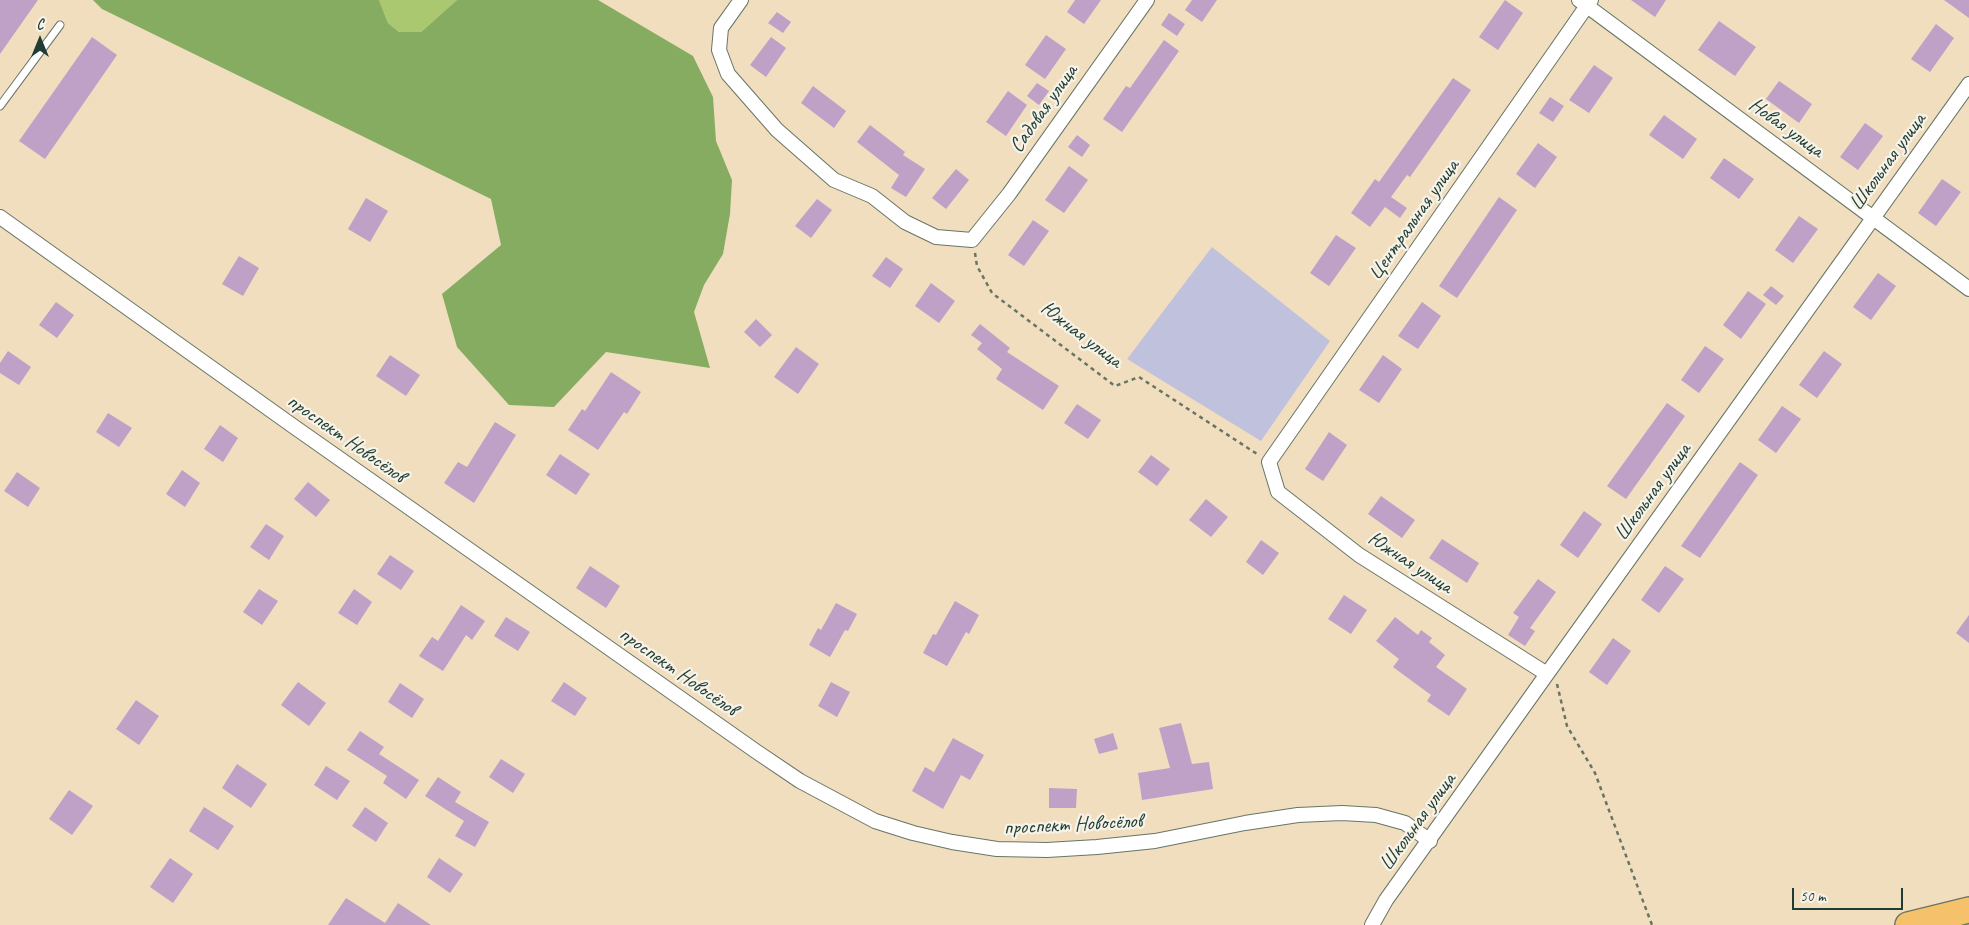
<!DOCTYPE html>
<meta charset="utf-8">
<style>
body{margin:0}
#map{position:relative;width:1969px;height:925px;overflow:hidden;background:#f1debf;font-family:Caveat,sans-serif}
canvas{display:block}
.north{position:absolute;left:15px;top:15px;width:50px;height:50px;-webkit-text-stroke:4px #f7f3e8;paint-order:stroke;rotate:0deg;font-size:14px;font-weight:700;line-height:20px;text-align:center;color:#1f3d34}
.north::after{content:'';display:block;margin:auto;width:18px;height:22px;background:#1f3d34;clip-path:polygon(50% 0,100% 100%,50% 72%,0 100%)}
.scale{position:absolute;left:1792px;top:888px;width:111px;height:22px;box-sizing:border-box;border:2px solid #1f3d34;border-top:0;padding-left:6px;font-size:15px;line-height:18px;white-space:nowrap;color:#1f3d34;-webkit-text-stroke:4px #f7f3e8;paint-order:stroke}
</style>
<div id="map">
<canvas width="1969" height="925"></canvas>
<div class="north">С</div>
<div class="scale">50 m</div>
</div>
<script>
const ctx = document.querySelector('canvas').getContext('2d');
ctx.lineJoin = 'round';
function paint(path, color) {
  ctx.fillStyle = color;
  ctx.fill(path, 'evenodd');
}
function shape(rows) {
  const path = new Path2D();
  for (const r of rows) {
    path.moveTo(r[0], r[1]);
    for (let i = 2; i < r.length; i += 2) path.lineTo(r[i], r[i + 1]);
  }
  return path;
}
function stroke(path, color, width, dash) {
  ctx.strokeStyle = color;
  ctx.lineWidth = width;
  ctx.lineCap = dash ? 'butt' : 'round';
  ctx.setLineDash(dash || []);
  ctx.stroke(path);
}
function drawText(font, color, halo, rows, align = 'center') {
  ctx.font = font + ' Caveat,sans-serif';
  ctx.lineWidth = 4.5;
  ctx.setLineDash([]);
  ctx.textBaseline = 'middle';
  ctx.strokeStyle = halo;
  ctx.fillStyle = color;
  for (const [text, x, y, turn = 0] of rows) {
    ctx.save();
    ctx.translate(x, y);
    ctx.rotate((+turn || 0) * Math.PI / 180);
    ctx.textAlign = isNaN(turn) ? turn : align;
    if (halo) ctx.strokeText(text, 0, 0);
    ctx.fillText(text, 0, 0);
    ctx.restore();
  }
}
paint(shape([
 [1212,247,1330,341,1261,441,1127,359]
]), '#c0c2dd');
paint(shape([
 [379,0,457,0,421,32,399,32,388,23]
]), '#a9c870');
paint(shape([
 [93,0,379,0,388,23,399,32,421,32,457,0,598,0,693,56,713,97,716,141,732,180,730,214,723,254,704,285,694,312,710,368,606,352,554,407,509,405,457,347,442,294,501,245,491,199,102,9]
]), '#86ac62');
paint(shape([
 [0,0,38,0,0,54],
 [1075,0,1101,0,1084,24,1067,12],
 [1192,0,1217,0,1202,22,1185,10],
 [1505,0,1523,13,1498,50,1479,37],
 [1631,0,1666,0,1655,17],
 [1944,0,1969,0,1969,18],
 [777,12,791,22,783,33,768,23],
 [1169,13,1185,24,1177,36,1161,25],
 [1719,21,1756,47,1735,76,1698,50],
 [1936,24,1954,38,1930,72,1911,59],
 [1046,35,1066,49,1045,79,1025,65],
 [92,37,117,55,45,159,19,141],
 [771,37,786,48,766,77,750,65],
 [1164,40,1179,51,1122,132,1103,119,1126,86,1130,88],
 [1594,65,1613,78,1589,113,1569,100],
 [1453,78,1471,90,1410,177,1407,175,1391,197,1407,208,1400,218,1385,207,1370,227,1351,213,1375,179,1379,182],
 [1779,81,1812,104,1799,123,1766,99],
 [1037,83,1049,91,1039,105,1027,96],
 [813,86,846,111,834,128,801,103],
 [1008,91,1027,105,1006,136,986,122],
 [1550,97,1564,106,1553,122,1539,113],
 [1664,115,1697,139,1683,159,1649,135],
 [1865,123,1883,136,1858,170,1840,157],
 [870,125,905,152,903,155,925,169,906,197,891,188,899,175,857,142],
 [1077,135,1090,145,1082,157,1068,147],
 [1538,143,1557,157,1535,188,1516,174],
 [1724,158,1754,179,1739,199,1710,178],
 [1069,166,1088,180,1064,213,1045,200],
 [956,169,969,180,946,209,932,198],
 [1942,179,1961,192,1936,226,1918,213],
 [1499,197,1517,210,1457,298,1439,286],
 [366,198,388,211,370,242,348,229],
 [817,199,832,210,811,238,795,226],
 [1799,216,1818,229,1793,263,1775,250],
 [1033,220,1049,231,1024,266,1008,255],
 [1336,235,1356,248,1329,286,1310,273],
 [239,256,259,268,243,296,222,284],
 [886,257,903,269,890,288,872,276],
 [1878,273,1896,286,1871,320,1853,307],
 [931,283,955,301,939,323,915,306],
 [1771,286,1784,296,1776,305,1763,295],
 [1748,291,1766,304,1741,339,1723,325],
 [56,302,74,315,57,338,39,325],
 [1422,302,1441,316,1418,349,1398,336],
 [756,319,772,335,760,347,744,332],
 [980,324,1010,348,1007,352,1059,386,1043,410,996,379,1002,369,977,349,982,343,971,335],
 [1705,346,1724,359,1699,393,1681,380],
 [796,347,819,364,798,394,774,377],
 [8,351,31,367,19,385,0,373,0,363],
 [1824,351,1842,364,1817,398,1799,385],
 [390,355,420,375,406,396,376,376],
 [1383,355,1402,369,1379,403,1359,390],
 [611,372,641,392,627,414,624,412,598,450,568,430,582,409,585,411],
 [1667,403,1685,416,1626,499,1607,486],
 [1077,404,1101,420,1088,439,1064,423],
 [1782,406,1801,419,1776,453,1758,440],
 [108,413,132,428,119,447,96,432],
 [495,422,516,435,474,503,444,483,458,462,467,467],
 [220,425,238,438,223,462,204,449],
 [1329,432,1347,445,1323,481,1305,469],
 [560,454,590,474,576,495,546,475],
 [1151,455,1170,469,1157,486,1138,472],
 [1740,462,1758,475,1700,558,1681,546],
 [182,470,200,483,185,507,166,494],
 [17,472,40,488,28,507,4,491],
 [308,482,330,500,316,517,294,499],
 [1381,496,1415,520,1402,538,1368,514],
 [1206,499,1228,517,1211,537,1189,520],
 [1584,511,1602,524,1578,558,1560,545],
 [266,524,284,536,269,560,250,547],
 [1442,539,1479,563,1467,583,1429,558],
 [1261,540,1279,553,1263,575,1246,562],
 [390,555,414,571,401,590,377,574],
 [590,566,620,586,606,608,576,588],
 [1665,566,1684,579,1659,613,1641,600],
 [1538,579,1556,592,1530,628,1535,631,1525,646,1508,635,1519,617,1513,613],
 [259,589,278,601,262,625,243,612],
 [354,589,372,602,357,625,338,613],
 [1344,595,1367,610,1351,634,1328,619],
 [955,601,979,615,969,634,966,632,947,666,923,653,933,634,936,635],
 [836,603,857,614,848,631,845,630,830,657,809,645,818,628,821,630],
 [461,605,485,621,472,640,466,635,443,671,419,656,432,637,438,641],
 [1969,615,1969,643,1956,633],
 [506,617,530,632,518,651,494,636],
 [1395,617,1418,635,1421,630,1432,638,1429,642,1445,655,1436,667,1467,689,1449,716,1427,701,1431,695,1393,667,1399,659,1376,641],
 [1613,638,1631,651,1607,685,1589,672],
 [298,682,326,703,309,726,281,705],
 [564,682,587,698,575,716,551,701],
 [831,682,850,692,837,717,818,706],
 [400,683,424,699,412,718,388,702],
 [136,700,159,716,139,745,116,729],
 [1181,723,1192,764,1209,762,1213,789,1142,800,1138,773,1170,768,1159,728],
 [360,731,384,747,379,754,419,780,406,799,383,783,387,776,347,750],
 [1113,733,1118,749,1099,754,1094,739],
 [953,738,984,755,970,780,961,775,943,809,912,791,925,767,934,772],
 [501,759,525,774,513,793,489,777],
 [237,764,267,784,251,808,222,788],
 [326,766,350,781,337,800,314,785],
 [438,777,461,792,455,802,489,822,475,847,455,836,464,821,425,796],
 [1049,788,1077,789,1076,808,1049,808],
 [69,790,93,806,72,835,49,819],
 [204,807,234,826,218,850,189,831],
 [365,807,388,823,376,842,352,826],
 [170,858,193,874,173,903,150,887],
 [439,858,463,874,450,893,427,877],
 [346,898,385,923,398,903,431,925,328,925]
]), '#bfa0c7');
const lane = shape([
 [0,106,60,25]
]);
const street = shape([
 [741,0,721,28,719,50,728,74,777,130,834,180,872,196,905,222,936,237,972,240,1009,194,1147,0],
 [1579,0,1969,289],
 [0,217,293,426,757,752,800,781,875,821,913,833,952,842,997,849,1047,850,1097,847,1155,841,1245,823,1298,815,1342,813,1376,815,1405,823,1430,841],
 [1547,674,1359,555,1278,492,1269,462,1591,0],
 [1372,925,1386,900,1547,674,1969,84]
]);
const highway = shape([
 [1908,925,1969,910]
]);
stroke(lane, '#687565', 9);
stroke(street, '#687565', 16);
stroke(highway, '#687565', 28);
stroke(shape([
 [975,253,977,266,992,293,1115,386,1139,377,1257,454],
 [1557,684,1567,726,1595,773,1652,925]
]), '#687565', 2.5, [4, 4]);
stroke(lane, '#fff', 7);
stroke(street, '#fff', 14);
stroke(highway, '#f6c16b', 25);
drawText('21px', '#1f3d34', '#f7f3e8', [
 ["Садовая улица",1044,109,-55],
 ["Новая улица",1786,128,36],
 ["Школьная улица",1888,162,-54],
 ["Центральная улица",1414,220,-55],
 ["Южная улица",1081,335,37],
 ["проспект Новосёлов",346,439,35],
 ["Школьная улица",1653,492,-54],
 ["Южная улица",1410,563,33],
 ["проспект Новосёлов",678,672,35],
 ["Школьная улица",1418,822,-54],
 ["проспект Новосёлов",1073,825,-3]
]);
</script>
